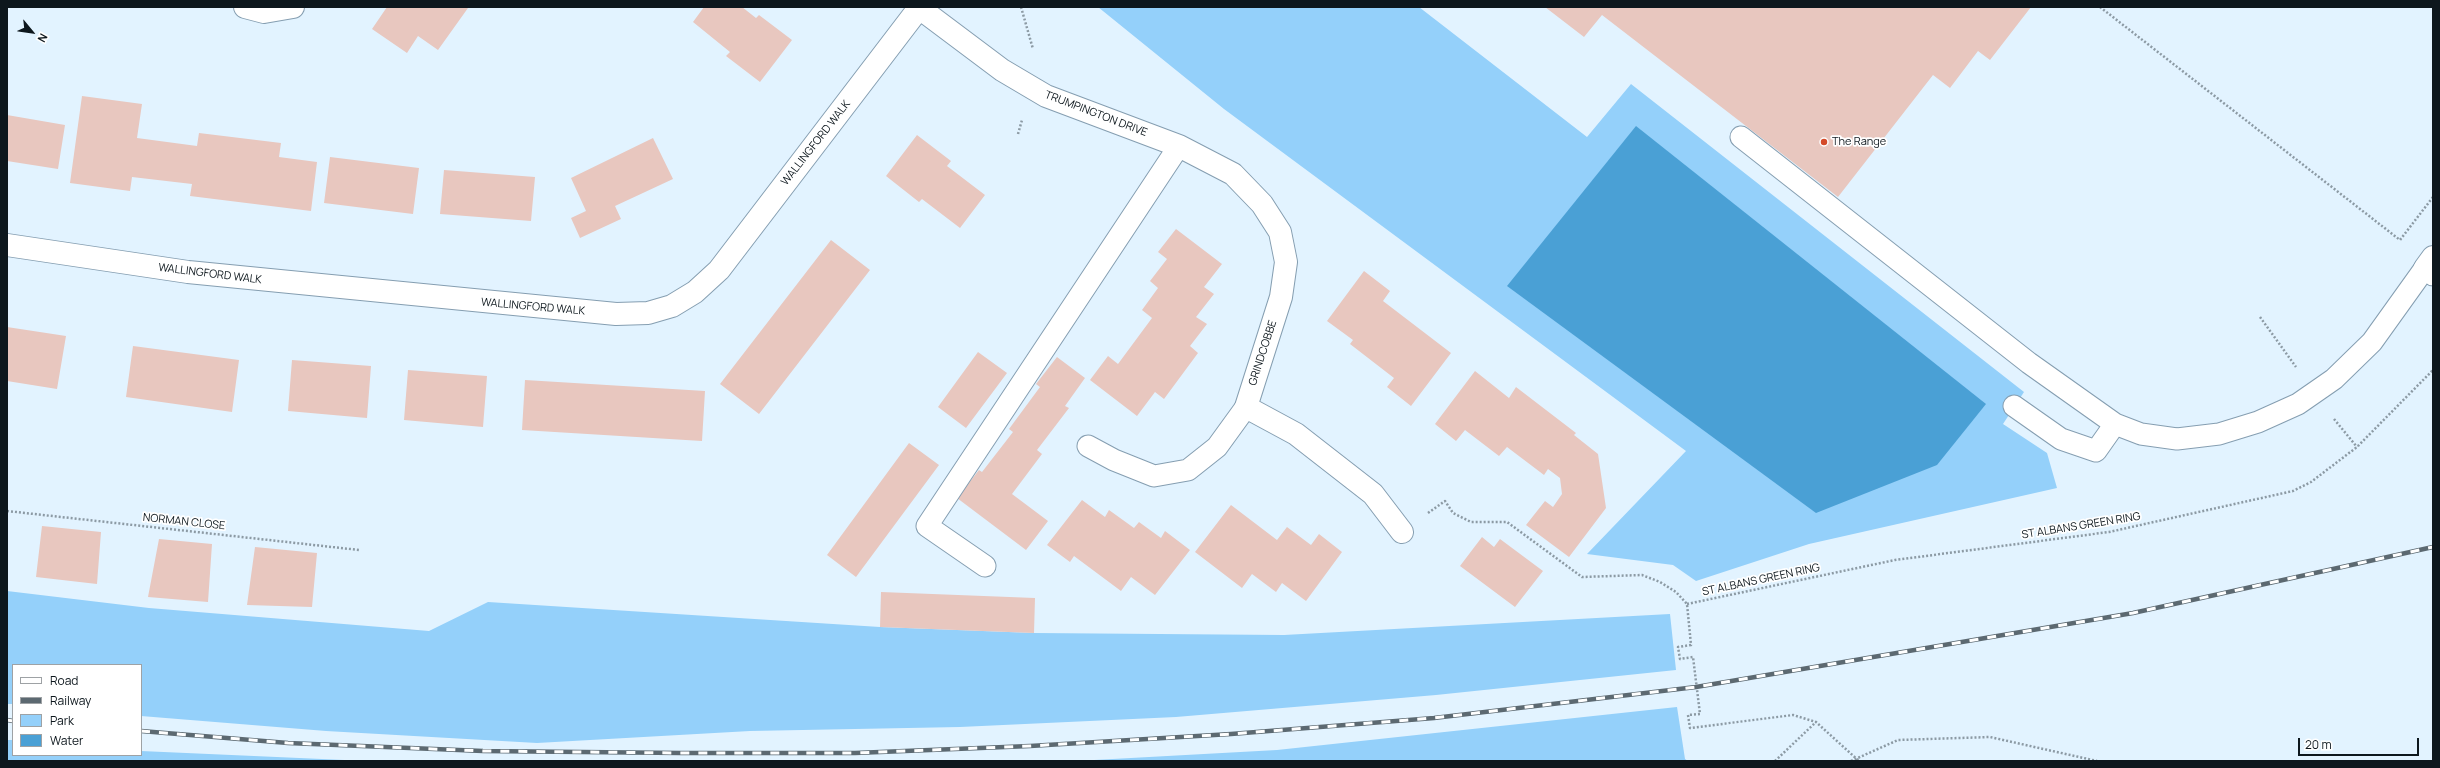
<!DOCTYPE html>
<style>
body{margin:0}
#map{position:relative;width:2440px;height:768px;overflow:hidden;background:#e2f3ff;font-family:Manrope,sans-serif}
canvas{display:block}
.frame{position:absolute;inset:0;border:8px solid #0d171d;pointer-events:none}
.legend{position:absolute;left:12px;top:664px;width:130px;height:92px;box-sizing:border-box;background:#fff;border:1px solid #9ea2a5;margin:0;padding:5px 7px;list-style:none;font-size:12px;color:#0d171d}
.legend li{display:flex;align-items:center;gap:8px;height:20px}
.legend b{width:20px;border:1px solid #9ea2a5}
.north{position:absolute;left:12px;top:12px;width:40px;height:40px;-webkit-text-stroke:3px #fff;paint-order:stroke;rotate:119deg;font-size:11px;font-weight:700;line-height:16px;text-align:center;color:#0d171d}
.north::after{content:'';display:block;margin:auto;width:14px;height:18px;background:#0d171d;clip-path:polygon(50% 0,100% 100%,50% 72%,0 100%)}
.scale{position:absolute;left:2298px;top:738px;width:121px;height:18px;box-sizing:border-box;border:2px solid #0d171d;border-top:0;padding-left:5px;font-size:12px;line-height:14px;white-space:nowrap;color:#0d171d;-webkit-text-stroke:3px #fff;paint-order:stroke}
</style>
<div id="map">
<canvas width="2440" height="768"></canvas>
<div class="frame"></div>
<ul class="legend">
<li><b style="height:5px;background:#fff"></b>Road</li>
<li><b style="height:5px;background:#5c6971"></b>Railway</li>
<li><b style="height:11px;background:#94d0fa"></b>Park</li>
<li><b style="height:11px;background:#4aa0d5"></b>Water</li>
</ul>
<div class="north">N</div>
<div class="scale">20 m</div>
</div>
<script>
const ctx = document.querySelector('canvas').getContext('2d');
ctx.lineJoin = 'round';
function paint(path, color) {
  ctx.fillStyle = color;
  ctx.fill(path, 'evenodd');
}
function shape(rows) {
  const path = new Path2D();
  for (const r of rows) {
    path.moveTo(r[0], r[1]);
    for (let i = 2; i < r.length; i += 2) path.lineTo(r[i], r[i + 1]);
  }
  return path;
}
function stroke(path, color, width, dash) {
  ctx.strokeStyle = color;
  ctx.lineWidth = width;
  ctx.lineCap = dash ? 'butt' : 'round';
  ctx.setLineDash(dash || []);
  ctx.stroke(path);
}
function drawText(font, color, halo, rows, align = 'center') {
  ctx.font = font + ' Manrope,sans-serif';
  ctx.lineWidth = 3.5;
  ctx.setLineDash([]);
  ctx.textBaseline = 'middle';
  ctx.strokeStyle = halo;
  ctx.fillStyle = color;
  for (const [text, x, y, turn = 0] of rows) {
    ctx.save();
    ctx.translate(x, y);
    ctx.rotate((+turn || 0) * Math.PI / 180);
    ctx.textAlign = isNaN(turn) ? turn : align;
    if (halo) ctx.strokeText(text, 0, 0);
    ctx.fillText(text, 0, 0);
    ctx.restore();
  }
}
paint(shape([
 [1098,7,1419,7,1587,137,1631,84,2024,392,2003,424,2047,453,2057,488,1809,544,1696,581,1673,565,1587,554,1686,451,1224,109],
 [7,591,149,608,429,631,488,602,880,627,1034,633,1284,635,1670,614,1676,670,1436,695,1176,717,960,727,750,731,537,743,326,731,141,716,141,665,13,665,13,704,7,704],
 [1677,707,1685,759,1688,761,1076,761,1277,750],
 [7,740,13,740,13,755,141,755,141,751,367,761,7,761]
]), '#94d0fa');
paint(shape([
 [1636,126,1986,404,1937,465,1816,513,1507,286]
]), '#4aa0d5');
paint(shape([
 [387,7,466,7,468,8,438,50,418,36,407,53,372,29],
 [704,7,742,7,756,18,759,15,792,40,760,82,726,56,730,52,693,22],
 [1545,7,2031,7,1990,60,1978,51,1950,88,1933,75,1838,197,1602,15,1584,37],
 [82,96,142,104,137,138,197,146,199,133,281,143,279,157,317,162,311,211,190,196,192,184,132,177,130,191,70,183],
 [7,115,65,125,58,169,7,161],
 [917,135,951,161,947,166,985,195,960,228,922,199,919,202,886,176],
 [653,138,673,179,615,206,621,219,580,238,571,218,586,211,571,178],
 [330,157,419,168,413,214,324,203],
 [444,170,535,177,531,221,440,214],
 [1176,229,1222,264,1204,287,1214,294,1196,317,1207,324,1190,346,1198,353,1164,399,1155,392,1137,416,1090,380,1108,356,1118,364,1152,318,1142,310,1158,288,1150,281,1167,259,1158,252],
 [831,240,870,270,759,414,720,384],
 [1364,271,1390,291,1383,301,1451,353,1411,406,1387,387,1394,378,1350,344,1353,340,1327,321],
 [7,327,66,336,57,389,7,381],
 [133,346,239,360,232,412,126,397],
 [978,352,1007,373,966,428,938,407],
 [1057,357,1085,378,1065,406,1069,408,1037,450,1042,454,1012,494,1048,521,1026,550,957,498,979,470,982,472,1013,432,1009,429,1040,387,1036,384],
 [292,360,371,366,367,418,288,411],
 [408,370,487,376,483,427,404,420],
 [1475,371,1509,398,1516,387,1576,433,1574,435,1598,454,1606,508,1569,557,1526,525,1545,501,1553,507,1562,494,1560,478,1548,469,1544,475,1507,447,1499,456,1465,430,1456,441,1435,424],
 [525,380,705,391,702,441,522,430],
 [909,443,939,465,856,577,827,555],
 [1082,500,1105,517,1109,510,1134,528,1139,522,1161,538,1165,531,1190,550,1155,595,1131,577,1121,591,1074,556,1070,562,1047,545],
 [1231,505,1277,540,1287,527,1311,545,1319,534,1342,552,1306,601,1282,583,1276,592,1252,574,1242,588,1195,552],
 [42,526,101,532,97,584,36,577],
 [1482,537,1494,547,1500,539,1543,571,1515,607,1460,566],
 [159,539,212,544,208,602,148,597],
 [255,547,317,553,312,607,247,605],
 [881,592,1035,598,1034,633,880,627]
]), '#e8c7bf');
const service = shape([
 [1741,137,2029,363,2115,424,2141,434,2177,439,2219,434,2258,422,2298,404,2334,379,2372,342,2425,268,2433,275],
 [2014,406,2061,439,2096,451,2115,424],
 [1088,446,1114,460,1154,476,1188,470,1217,447,1246,407],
 [985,566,927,526,1179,146]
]);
const minor = shape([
 [245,7,264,12,293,7],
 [918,7,1002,70,1046,96,1179,146,1233,174,1262,204,1280,232,1286,262,1281,297,1246,407,1296,434,1373,494,1402,532],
 [7,245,188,272,616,314,648,313,672,306,695,292,719,270,919,8]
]);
const tertiary = shape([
 [2425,268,2433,257]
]);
stroke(service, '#859eb1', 23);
stroke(minor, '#859eb1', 24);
stroke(tertiary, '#859eb1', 24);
stroke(shape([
 [1021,7,1033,49],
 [2100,7,2400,240,2433,197],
 [1018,134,1022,120],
 [2260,317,2296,367],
 [2334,419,2357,447],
 [7,511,359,550],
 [1428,513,1445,501,1453,513,1471,522,1507,522,1582,577,1642,575,1660,582,1676,592,1687,604,1691,645,1678,647,1680,659,1693,657,1700,714,1688,715,1690,728,1793,715,1816,722,1859,761],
 [1687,604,1895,560,2109,532,2293,491,2311,482,2357,447,2433,370],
 [1775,761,1816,722],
 [1851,761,1898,740,1990,737,2097,761]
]), '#8c9aa4', 2.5, [2, 2]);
stroke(service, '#fff', 21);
stroke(minor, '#fff', 22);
stroke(tertiary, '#fff', 22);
const rail = shape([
 [7,720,13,721],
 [141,731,288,743,483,751,681,753,855,753,1030,746,1231,734,1434,718,1696,687,2133,613,2433,547]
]);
stroke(rail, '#5c6971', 4.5);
stroke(rail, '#fff', 3, [9]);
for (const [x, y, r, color] of [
 [1824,142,4,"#d44a29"]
]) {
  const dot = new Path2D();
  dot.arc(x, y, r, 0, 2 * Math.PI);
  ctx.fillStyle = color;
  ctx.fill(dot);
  stroke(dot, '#fff', 1.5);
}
drawText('11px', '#0d171d', '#fff', [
 ["TRUMPINGTON DRIVE",1096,114,21],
 ["WALLINGFORD WALK",816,143,-52],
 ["WALLINGFORD WALK",210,274,7],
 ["WALLINGFORD WALK",533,307,5],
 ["GRINDCOBBE",1263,353,-72],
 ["NORMAN CLOSE",184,522,6],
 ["ST ALBANS GREEN RING",2081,526,-9],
 ["ST ALBANS GREEN RING",1761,580,-12]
]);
drawText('11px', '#0d171d', '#fff', [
 ["The Range",1832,142]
], 'left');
</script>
